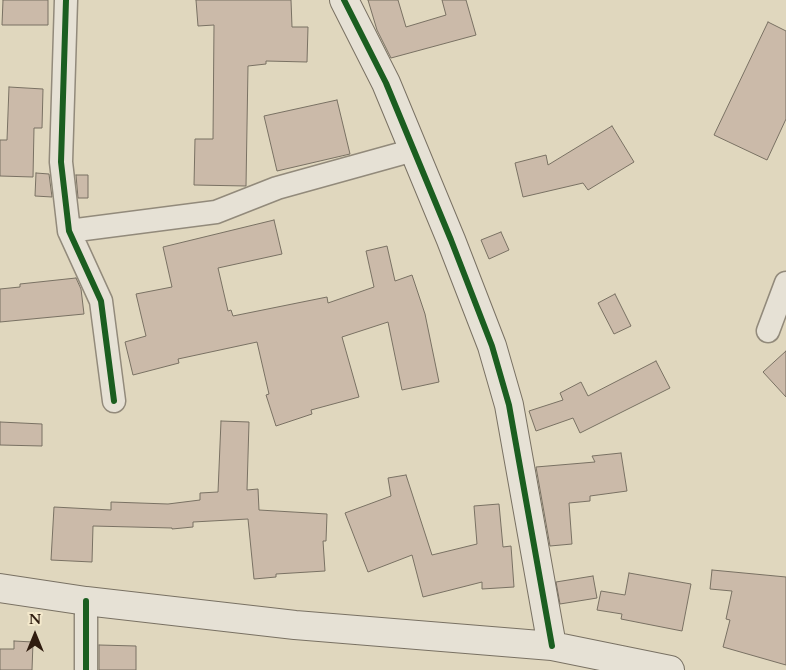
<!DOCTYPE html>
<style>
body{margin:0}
#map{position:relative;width:786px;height:670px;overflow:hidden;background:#e0d7be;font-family:Cardo,serif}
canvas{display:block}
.north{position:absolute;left:10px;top:610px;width:50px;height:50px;-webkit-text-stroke:4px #f4e9cc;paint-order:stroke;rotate:0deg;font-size:14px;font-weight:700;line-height:20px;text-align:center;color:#2f1c0f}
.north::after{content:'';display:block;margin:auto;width:18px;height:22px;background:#2f1c0f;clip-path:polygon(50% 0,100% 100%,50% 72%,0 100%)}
</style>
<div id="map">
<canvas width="786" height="670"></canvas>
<div class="north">N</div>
</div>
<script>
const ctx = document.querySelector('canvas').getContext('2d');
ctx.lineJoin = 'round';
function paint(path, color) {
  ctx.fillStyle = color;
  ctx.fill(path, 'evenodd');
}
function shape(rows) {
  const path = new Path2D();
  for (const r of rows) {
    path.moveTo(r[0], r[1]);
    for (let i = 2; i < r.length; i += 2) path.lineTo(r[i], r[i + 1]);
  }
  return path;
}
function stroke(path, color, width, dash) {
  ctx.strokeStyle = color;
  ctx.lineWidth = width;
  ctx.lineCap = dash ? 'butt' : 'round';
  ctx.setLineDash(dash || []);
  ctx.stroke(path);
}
const building = shape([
 [3,0,48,0,48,25,2,25,3,0],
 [196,0,291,0,292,27,308,27,307,62,266,61,266,64,248,66,246,186,194,185,195,139,213,139,214,25,198,26,196,0],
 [368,0,398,0,406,27,446,15,442,0,466,0,476,35,391,58,377,30,368,0],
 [768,22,786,31,786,119,767,160,714,135,768,22],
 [9,87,43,89,42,128,34,128,33,177,0,176,0,140,7,140,9,87],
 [337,100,350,154,277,171,264,116,337,100],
 [612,126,634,162,588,190,583,183,523,197,515,163,546,155,548,165,612,126],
 [36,173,49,174,52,197,35,196,36,173],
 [76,175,88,175,88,198,78,198,76,175],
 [274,220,282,254,218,268,228,311,231,310,233,316,327,297,328,303,374,287,366,251,387,246,395,281,412,275,425,314,439,382,402,390,388,322,342,337,359,397,311,410,312,414,276,426,266,395,269,394,257,342,178,359,179,363,133,375,125,342,146,336,136,294,172,287,163,247,274,220],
 [501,232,509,250,489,259,481,240,501,232],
 [76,278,81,289,84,314,0,322,0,289,20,287,20,284,76,278],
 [615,294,631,326,614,334,598,303,615,294],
 [786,351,786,397,763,372,786,351],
 [656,361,670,388,580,433,573,418,536,431,529,411,563,400,560,393,581,382,588,396,656,361],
 [221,421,249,422,247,490,258,489,259,510,327,514,326,541,323,541,325,571,276,574,276,577,254,579,248,519,193,522,193,527,172,529,172,528,93,526,92,562,51,560,54,507,111,510,111,502,168,504,200,500,200,493,218,492,221,421],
 [0,422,42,424,42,446,0,445,0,422],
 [621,453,627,491,590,496,590,501,569,503,572,544,550,546,536,467,595,462,592,456,621,453],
 [406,475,432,555,477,544,474,506,499,504,503,547,511,546,514,587,482,589,482,582,423,597,412,555,368,572,345,513,391,496,388,478,406,475],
 [712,570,786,577,786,665,723,647,730,620,726,619,732,591,710,589,712,570],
 [629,573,691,584,682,631,621,619,622,614,597,610,601,591,625,595,629,573],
 [593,576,597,598,560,604,556,582,593,576],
 [14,641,33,642,32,670,0,670,0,649,14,649,14,641],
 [99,645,136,646,136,670,99,670,99,645]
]);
paint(building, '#cbbaa9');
stroke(building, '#797163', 1);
const street = shape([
 [66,0,61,162,69,231,101,301,114,401],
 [69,231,216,212,277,188,414,150],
 [768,331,786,283],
 [86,601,86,670]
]);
const secondary = shape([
 [344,0,386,83,451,240,492,346,509,405,552,646],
 [0,588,86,601,295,625,552,646,670,670]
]);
stroke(street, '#928a7b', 25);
stroke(secondary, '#797163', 30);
stroke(street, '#e6e1d5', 22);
stroke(secondary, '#e6e1d5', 28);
stroke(shape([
 [66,0,61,162,69,231,101,301,114,401],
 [344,0,386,83,451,240,492,346,509,405,552,646],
 [86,601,86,670]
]), '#1b5e20', 6);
</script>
